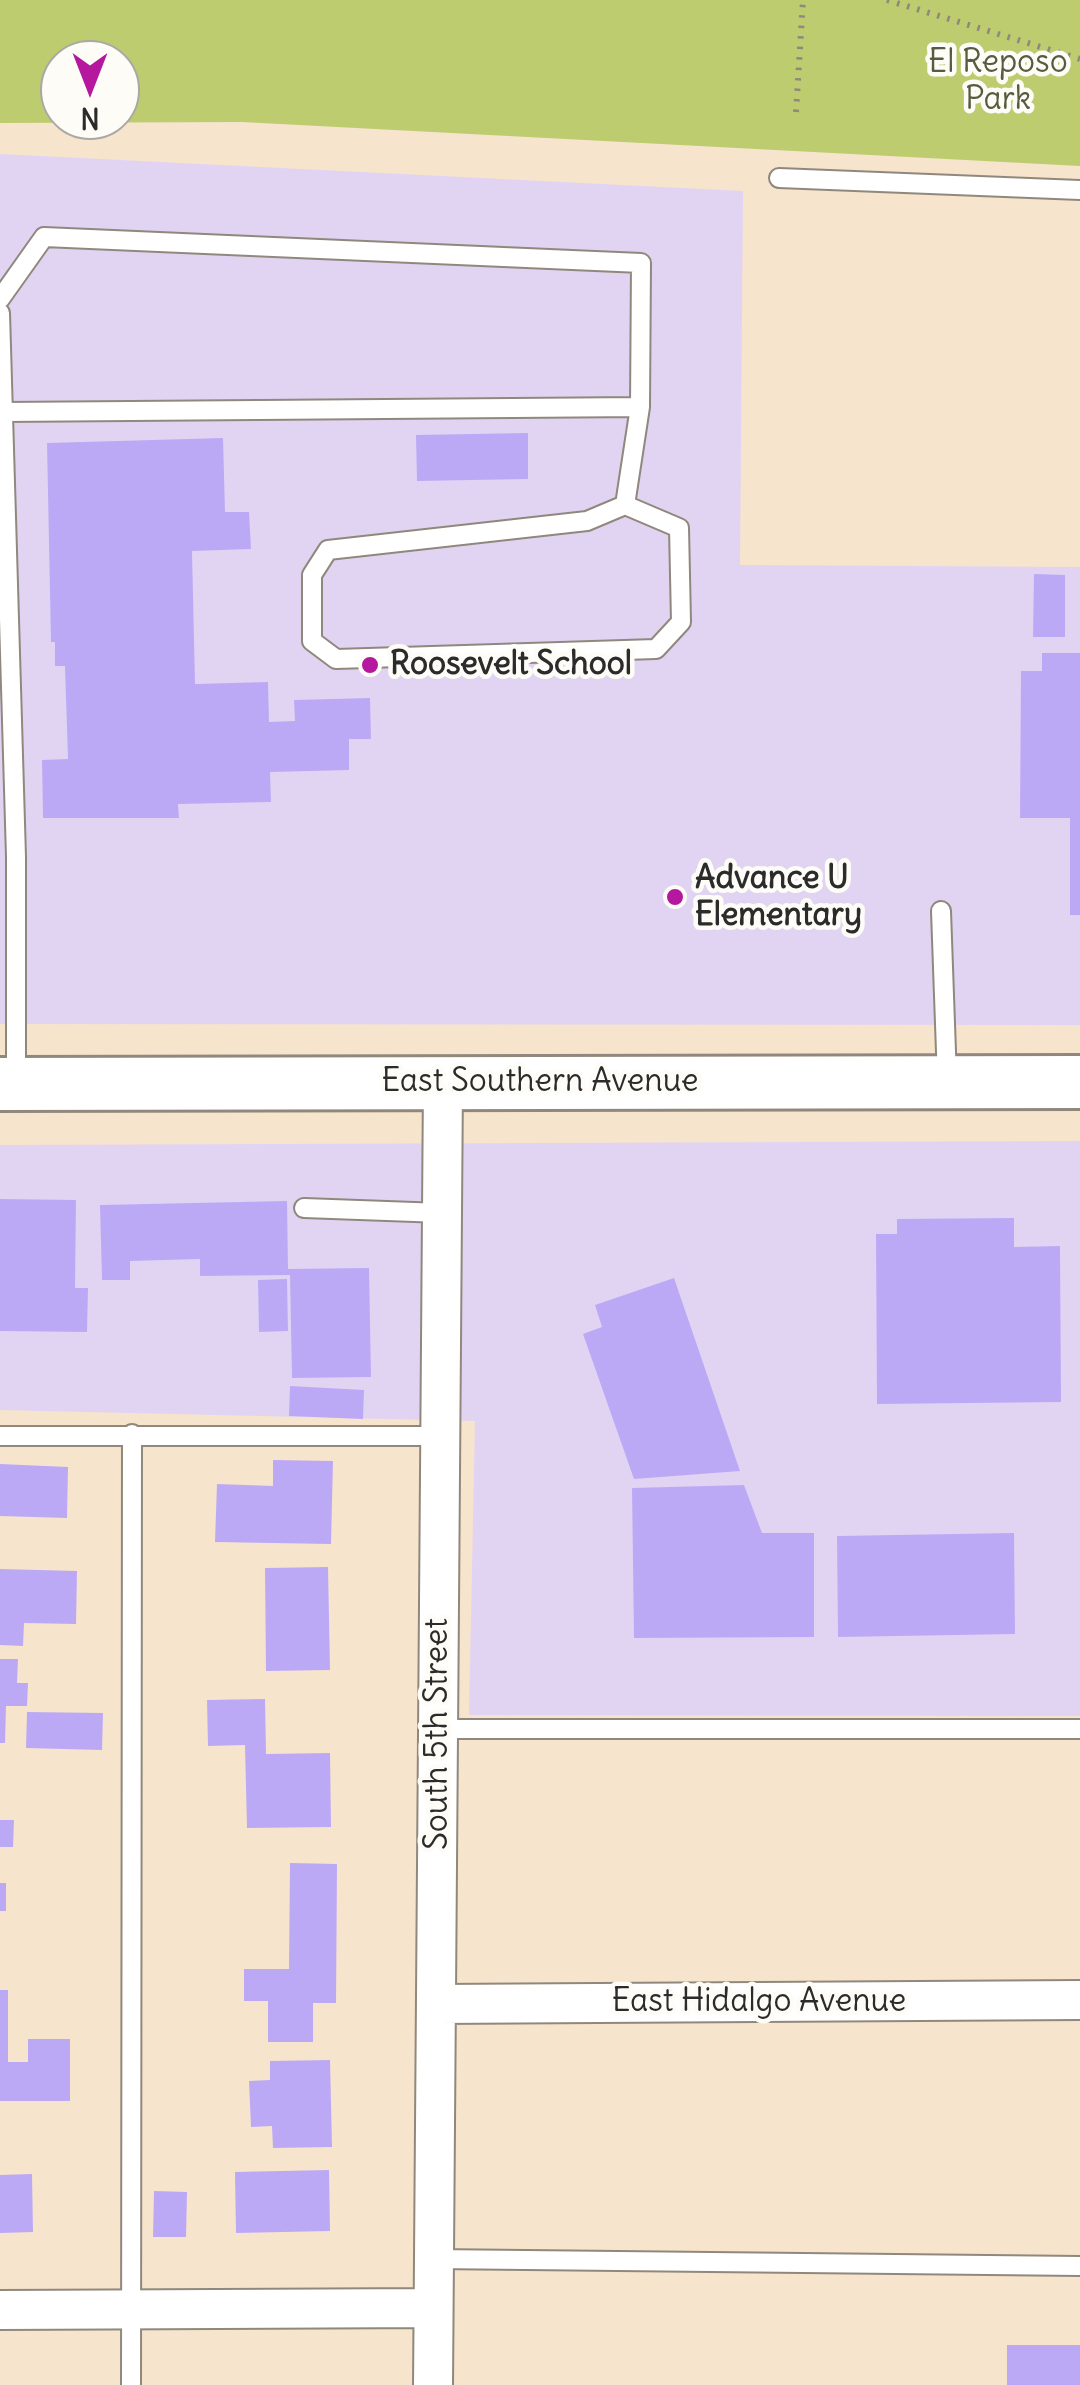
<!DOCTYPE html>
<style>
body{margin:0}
#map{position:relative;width:1080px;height:2385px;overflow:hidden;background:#f6e4cd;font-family:Delius,sans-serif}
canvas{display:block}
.north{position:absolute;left:40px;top:40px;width:100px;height:100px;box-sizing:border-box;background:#fdfcf7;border:2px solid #a9a8a5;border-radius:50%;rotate:180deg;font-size:28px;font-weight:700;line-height:40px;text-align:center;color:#2b2b2b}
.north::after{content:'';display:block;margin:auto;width:35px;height:45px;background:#b5179e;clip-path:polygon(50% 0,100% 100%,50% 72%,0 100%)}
</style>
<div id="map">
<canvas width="1080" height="2385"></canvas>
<div class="north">N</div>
</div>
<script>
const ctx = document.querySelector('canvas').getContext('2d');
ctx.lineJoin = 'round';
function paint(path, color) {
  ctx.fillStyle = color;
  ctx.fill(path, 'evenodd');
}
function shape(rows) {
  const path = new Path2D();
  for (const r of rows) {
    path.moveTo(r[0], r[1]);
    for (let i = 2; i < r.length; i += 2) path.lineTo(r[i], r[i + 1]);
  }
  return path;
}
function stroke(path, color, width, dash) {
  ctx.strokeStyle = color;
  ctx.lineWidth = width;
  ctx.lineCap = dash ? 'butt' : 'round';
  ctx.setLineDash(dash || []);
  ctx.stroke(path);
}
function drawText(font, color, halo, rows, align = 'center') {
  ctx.font = font + ' Delius,sans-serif';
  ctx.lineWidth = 9;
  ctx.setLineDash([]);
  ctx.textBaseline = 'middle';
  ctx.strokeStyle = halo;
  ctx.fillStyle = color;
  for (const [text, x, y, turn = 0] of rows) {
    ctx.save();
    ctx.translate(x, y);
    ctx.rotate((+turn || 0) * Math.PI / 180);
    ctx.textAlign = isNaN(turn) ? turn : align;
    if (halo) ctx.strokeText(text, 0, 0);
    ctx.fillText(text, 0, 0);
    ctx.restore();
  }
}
paint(shape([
 [0,154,743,191,740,565,1080,567,1080,1025,0,1024],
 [1080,1141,1080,1716,469,1715,475,1421,0,1410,0,1145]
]), '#e1d4f3');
paint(shape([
 [0,0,1080,0,1080,166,242,122,0,123],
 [60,60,120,60,120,120,60,120]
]), '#bdcc6e');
paint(shape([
 [528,433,528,479,417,481,416,435],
 [223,438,225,512,249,512,251,549,192,551,195,684,268,682,269,722,295,721,294,700,370,698,371,739,349,739,349,770,270,772,271,802,178,804,179,818,43,818,42,760,68,759,65,666,55,666,55,642,51,642,47,443],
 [1034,574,1065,575,1065,637,1033,637],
 [1042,653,1080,653,1080,915,1070,915,1070,818,1020,818,1021,671,1042,671],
 [0,1199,76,1200,75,1288,88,1288,87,1332,0,1331],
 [287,1201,288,1269,369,1268,371,1377,292,1378,290,1275,200,1276,200,1259,130,1261,130,1280,102,1280,100,1205],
 [1014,1218,1014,1247,1060,1246,1061,1402,877,1404,876,1234,897,1234,897,1219],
 [674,1278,740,1471,634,1479,583,1334,602,1327,595,1305],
 [287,1279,288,1331,259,1332,258,1280],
 [290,1386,364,1390,363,1419,289,1416],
 [273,1460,333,1461,331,1544,215,1542,217,1484,273,1486],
 [0,1464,68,1467,67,1518,0,1516],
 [744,1485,762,1533,814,1533,814,1637,634,1638,632,1488],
 [1014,1533,1015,1634,838,1637,837,1536],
 [328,1567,330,1670,266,1671,265,1568],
 [0,1569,77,1571,76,1624,24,1623,23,1646,0,1645],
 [0,1659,18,1659,17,1683,28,1683,27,1706,6,1706,5,1743,0,1743],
 [265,1699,266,1754,330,1753,331,1827,247,1828,245,1745,208,1746,207,1700],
 [27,1712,103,1713,102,1750,26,1748],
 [0,1820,14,1820,13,1847,0,1847],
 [290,1863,337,1864,336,2003,313,2003,313,2042,268,2042,268,2001,244,2001,244,1969,289,1969],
 [0,1883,6,1883,6,1911,0,1911],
 [0,1990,8,1990,8,2062,28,2062,28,2039,70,2039,70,2101,0,2101],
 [330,2060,332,2147,273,2148,272,2126,251,2127,249,2081,270,2080,270,2061],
 [329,2170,330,2231,236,2233,235,2172],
 [32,2174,33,2232,0,2233,0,2175],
 [154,2191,187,2192,186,2237,153,2237],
 [1007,2345,1080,2345,1080,2385,1007,2385]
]), '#bca9f6');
const lane = shape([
 [779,178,1080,190],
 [0,299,44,237,641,263,640,407,3,412],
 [0,313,16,857,16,1078],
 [625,505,679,528,681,622,656,649,336,659,312,641,312,575,328,550,587,521,625,505,640,407],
 [941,911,947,1080],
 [304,1208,442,1213],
 [0,1436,439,1436],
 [438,1729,1080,1729],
 [433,2259,1080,2266],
 [131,2385,132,1434]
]);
const street = shape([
 [438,2004,1080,2000],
 [0,2310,432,2308],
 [433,2385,443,1082]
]);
const secondary = shape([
 [0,1084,1080,1082]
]);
stroke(lane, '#90887c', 22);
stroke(street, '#90887c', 42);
stroke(secondary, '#90887c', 58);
stroke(shape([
 [887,0,1080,59],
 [796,112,803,0]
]), '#90887c', 6, [2.5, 8]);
stroke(lane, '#fff', 18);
stroke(street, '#fff', 38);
stroke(secondary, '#fff', 52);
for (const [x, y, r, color] of [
 [370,665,10,"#b5179e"],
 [675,897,10,"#b5179e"]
]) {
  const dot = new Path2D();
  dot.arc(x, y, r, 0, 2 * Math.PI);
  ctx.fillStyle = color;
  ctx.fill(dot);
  stroke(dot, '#fdfcf7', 4);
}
drawText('32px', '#575b3f', '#fdfcf7', [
 ["El Reposo",998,63],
 ["Park",998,100]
]);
drawText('bold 32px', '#2b2b2b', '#fdfcf7', [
 ["Roosevelt School",390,665],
 ["Advance U",695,879],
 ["Elementary",695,916]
], 'left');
drawText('32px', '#2b2b2b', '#fdfcf7', [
 ["East Southern Avenue",540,1082],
 ["South 5th Street",438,1734,-90],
 ["East Hidalgo Avenue",759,2002]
]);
</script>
